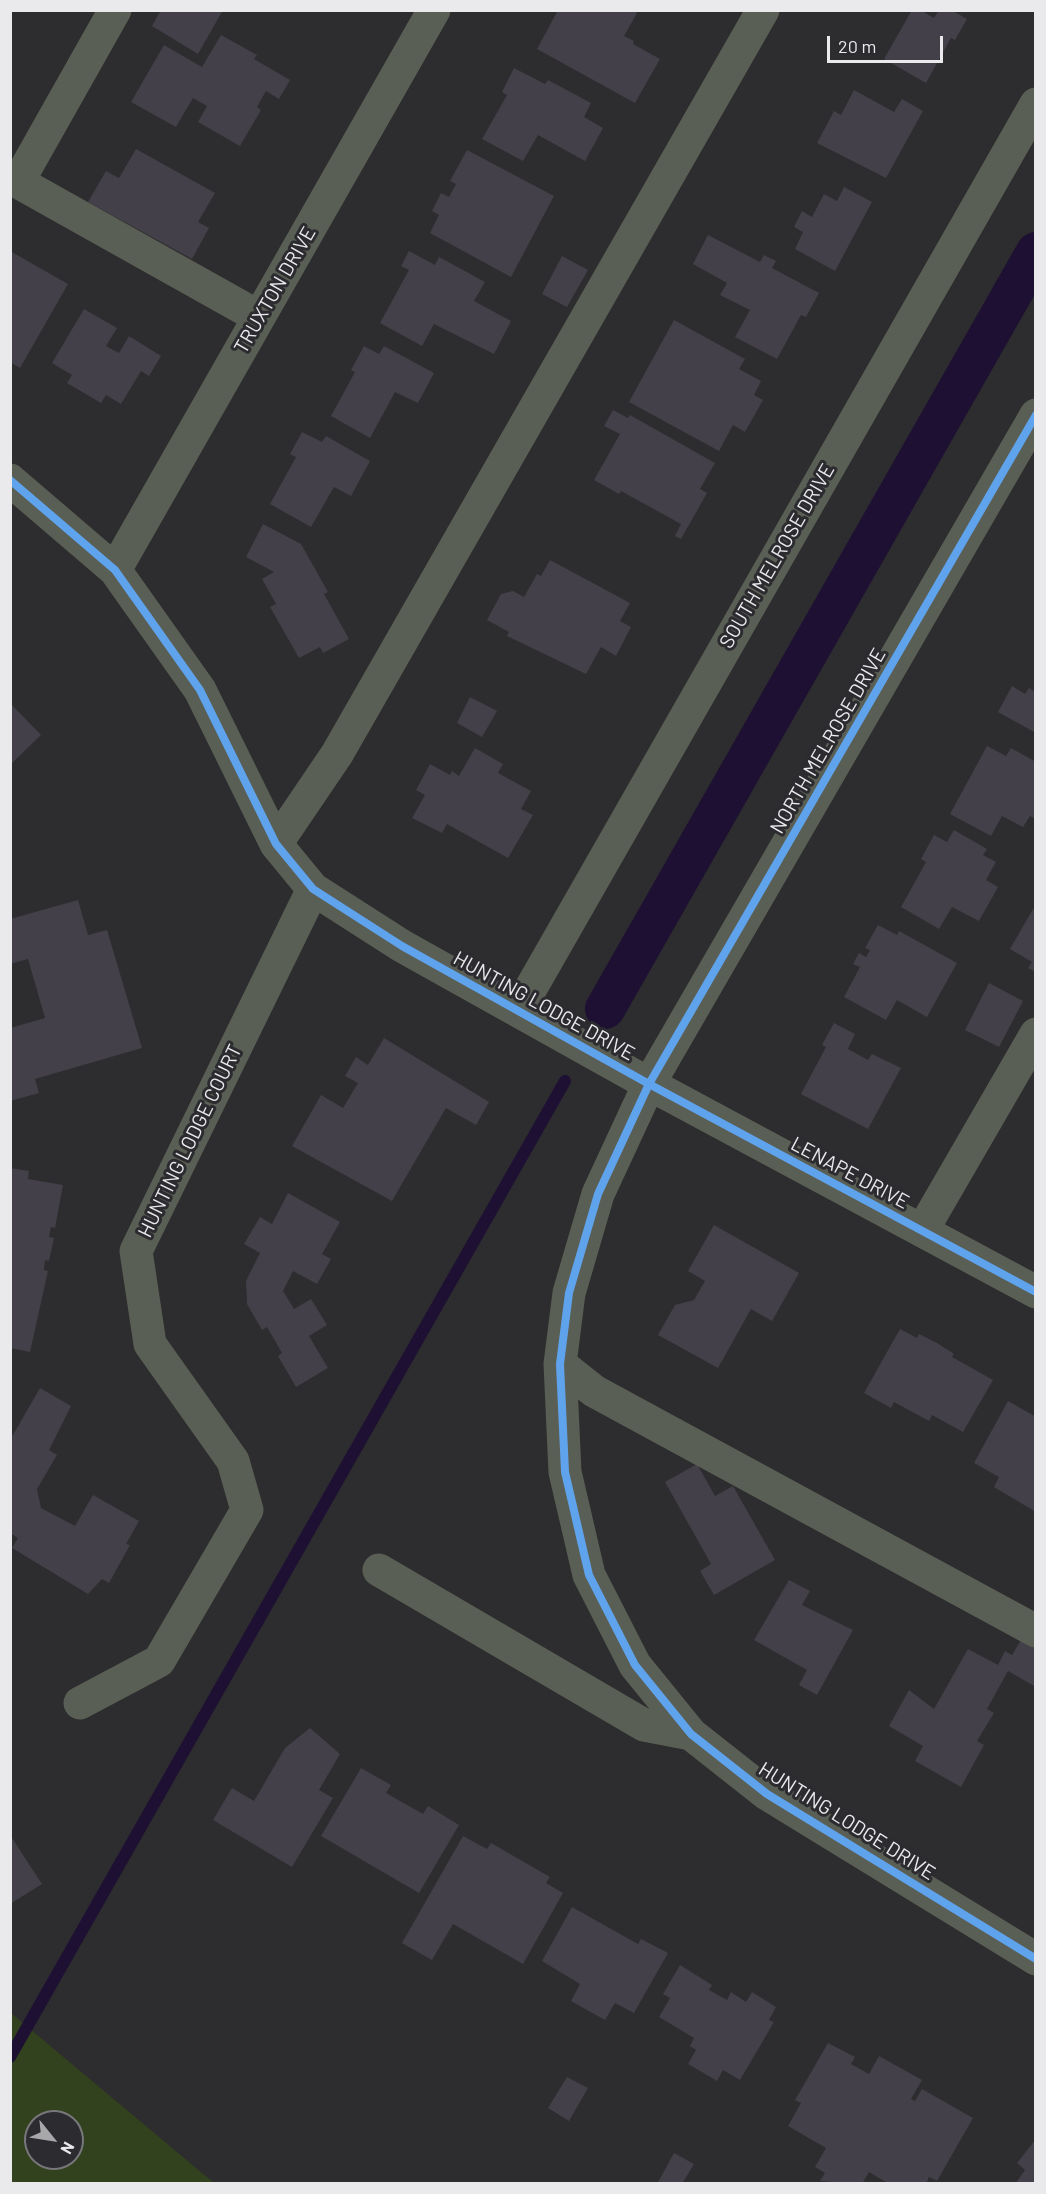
<!DOCTYPE html>
<style>
body{margin:0}
#map{position:relative;width:1046px;height:2194px;overflow:hidden;background:#2d2c2e;font-family:Barlow,sans-serif}
canvas{display:block}
.frame{position:absolute;inset:0;border:12px solid #eaeaed;pointer-events:none}
.north{position:absolute;left:24px;top:2110px;width:60px;height:60px;box-sizing:border-box;background:#2c2b2f;border:2px solid #78777b;border-radius:50%;rotate:120deg;font-size:16px;font-weight:700;line-height:24px;text-align:center;color:#eaeaed}
.north::after{content:'';display:block;margin:auto;width:21px;height:27px;background:#a8a8aa;clip-path:polygon(50% 0,100% 100%,50% 72%,0 100%)}
.scale{position:absolute;left:827px;top:36px;width:116px;height:27px;box-sizing:border-box;border:3px solid #eaeaed;border-top:0;padding-left:8px;font-size:18px;line-height:21px;white-space:nowrap;color:#eaeaed;-webkit-text-stroke:4px #2c2b2f;paint-order:stroke}
</style>
<div id="map">
<canvas width="1046" height="2194"></canvas>
<div class="frame"></div>
<div class="north">N</div>
<div class="scale">20 m</div>
</div>
<script>
const ctx = document.querySelector('canvas').getContext('2d');
ctx.lineJoin = 'round';
function paint(path, color) {
  ctx.fillStyle = color;
  ctx.fill(path, 'evenodd');
}
function shape(rows) {
  const path = new Path2D();
  for (const r of rows) {
    path.moveTo(r[0], r[1]);
    for (let i = 2; i < r.length; i += 2) path.lineTo(r[i], r[i + 1]);
  }
  return path;
}
function stroke(path, color, width, dash) {
  ctx.strokeStyle = color;
  ctx.lineWidth = width;
  ctx.lineCap = dash ? 'butt' : 'round';
  ctx.setLineDash(dash || []);
  ctx.stroke(path);
}
function drawText(font, color, halo, rows, align = 'center') {
  ctx.font = font + ' Barlow,sans-serif';
  ctx.lineWidth = 6;
  ctx.setLineDash([]);
  ctx.textBaseline = 'middle';
  ctx.strokeStyle = halo;
  ctx.fillStyle = color;
  for (const [text, x, y, turn = 0] of rows) {
    ctx.save();
    ctx.translate(x, y);
    ctx.rotate((+turn || 0) * Math.PI / 180);
    ctx.textAlign = isNaN(turn) ? turn : align;
    if (halo) ctx.strokeText(text, 0, 0);
    ctx.fillText(text, 0, 0);
    ctx.restore();
  }
}
paint(shape([
 [11,2013,214,2183,11,2183],
 [36,2122,72,2122,72,2158,36,2158]
]), '#32421e');
stroke(shape([
 [10,2057,565,1081]
]), '#1d1033', 12);
stroke(shape([
 [605,1009,1036,252]
]), '#1d1033', 40);
paint(shape([
 [161,10,223,10,198,54,152,26],
 [558,10,632,10,637,13,624,36,634,41,633,44,660,59,635,103,537,49],
 [912,10,920,10,934,18,939,10,951,10,967,19,955,40,951,38,926,83,884,59],
 [221,35,257,55,254,59,290,80,279,99,266,91,257,107,261,110,240,146,198,122,207,106,193,98,176,127,131,102,164,45,202,67],
 [514,68,545,84,548,80,591,103,584,117,603,128,585,161,538,135,523,161,482,139,507,95,502,92],
 [854,90,894,112,902,99,923,111,886,178,817,143,834,111,841,115],
 [136,149,215,193,198,222,209,228,192,259,88,202,106,171,119,178],
 [467,150,554,196,511,277,430,233,439,215,432,211,441,193,449,197,456,184,450,181],
 [844,187,872,202,835,271,795,249,803,232,794,227,802,211,812,217,824,194,837,201],
 [708,235,760,262,764,255,776,261,772,268,819,293,806,317,801,315,777,359,735,337,750,310,720,295,727,283,693,264],
 [10,251,68,284,20,368,10,362],
 [409,251,435,265,439,257,485,282,474,301,511,321,494,354,434,324,422,346,380,323,409,270,401,266],
 [562,256,588,270,567,307,542,294],
 [84,309,117,328,106,346,119,353,129,336,161,356,149,376,141,371,121,404,106,395,101,403,67,383,72,375,52,363],
 [674,320,745,359,739,369,761,381,754,395,763,400,745,432,733,425,719,451,629,402],
 [364,346,379,354,384,346,434,373,418,403,395,392,370,438,331,416,355,372,351,370],
 [613,410,628,418,630,415,715,463,700,489,707,493,681,539,675,536,681,524,621,491,619,494,594,480,620,434,604,426],
 [302,432,322,442,326,436,370,461,351,496,334,487,311,527,270,504,296,457,290,454],
 [263,524,301,544,328,592,324,594,349,639,323,653,320,647,299,658,270,607,276,604,262,579,274,572,246,557],
 [550,560,630,603,620,621,631,627,616,656,601,647,586,674,507,636,509,632,487,620,501,594,513,591,524,597,537,574,541,576],
 [1012,686,1025,694,1029,688,1036,692,1036,733,998,712],
 [470,697,497,711,482,737,457,723],
 [10,703,41,735,10,765],
 [987,746,1006,756,1011,748,1036,762,1036,819,1030,816,1023,827,1002,816,991,836,950,814],
 [475,748,503,764,498,773,531,791,521,809,533,815,508,858,447,824,442,833,412,818,425,795,416,790,430,764,450,775,452,771,459,776],
 [954,830,987,849,983,855,996,862,986,880,998,887,979,921,952,907,939,929,901,907,926,862,921,859,934,835,947,842],
 [78,900,88,935,107,930,142,1048,35,1079,39,1093,10,1101,10,1028,45,1018,28,959,10,964,10,919],
 [1033,909,1036,911,1036,972,1028,968,1032,962,1010,949],
 [878,925,897,935,899,931,957,963,927,1017,897,1000,886,1020,844,997,860,967,853,964,859,953,866,957,870,950,865,948],
 [989,983,1023,1001,999,1047,965,1030],
 [834,1023,855,1034,848,1049,868,1060,872,1054,901,1068,868,1129,801,1094,826,1047,822,1045],
 [384,1038,489,1102,476,1125,446,1108,392,1201,292,1146,321,1095,343,1108,358,1083,345,1076,356,1057,368,1065],
 [10,1168,29,1171,28,1179,63,1185,55,1228,51,1227,49,1237,54,1238,49,1261,45,1260,44,1270,48,1271,30,1352,10,1348],
 [288,1193,340,1222,322,1254,331,1259,317,1284,293,1271,283,1291,294,1309,311,1299,327,1325,309,1336,328,1368,296,1387,278,1356,282,1353,267,1327,262,1330,247,1304,246,1281,260,1253,244,1244,260,1217,272,1224],
 [714,1225,799,1273,772,1321,751,1309,718,1368,658,1335,675,1305,694,1300,705,1281,688,1271],
 [900,1329,917,1338,919,1334,937,1343,954,1354,952,1357,993,1380,963,1432,932,1415,929,1421,894,1402,891,1408,864,1393],
 [40,1388,71,1406,49,1450,57,1455,37,1489,41,1508,75,1526,93,1495,139,1521,126,1544,130,1545,109,1583,102,1579,88,1594,12,1548,18,1538,10,1533,10,1440],
 [1008,1401,1036,1417,1036,1512,994,1487,999,1477,974,1463],
 [697,1464,715,1496,733,1486,775,1560,714,1595,700,1571,711,1564,665,1482],
 [789,1580,810,1591,802,1605,853,1630,817,1695,799,1685,807,1670,754,1640],
 [1024,1635,1036,1642,1036,1687,1008,1671,987,1709,994,1713,977,1741,984,1745,961,1787,915,1761,923,1746,889,1726,909,1690,934,1709,968,1649,998,1665,1005,1651,1012,1655],
 [310,1728,340,1754,319,1790,333,1798,292,1867,213,1820,232,1788,254,1801,285,1748],
 [361,1768,391,1785,386,1793,423,1814,428,1806,459,1825,419,1893,321,1836],
 [10,1835,42,1884,10,1904],
 [463,1836,487,1849,491,1843,550,1877,546,1883,563,1893,523,1964,453,1924,432,1960,402,1943],
 [572,1907,638,1944,641,1939,668,1953,634,2013,615,2003,605,2020,571,2001,580,1984,542,1961],
 [680,1965,712,1985,709,1990,727,2000,731,1992,746,2002,752,1992,776,2007,769,2020,774,2022,740,2080,723,2070,717,2081,688,2064,696,2050,690,2046,694,2038,659,2017,670,1998,663,1994],
 [828,2043,855,2057,851,2064,869,2074,879,2056,922,2080,911,2099,915,2101,922,2089,973,2118,937,2181,929,2177,926,2184,889,2184,869,2172,862,2184,820,2181,825,2173,815,2167,826,2148,788,2126,801,2103,795,2100],
 [567,2077,588,2088,569,2121,548,2108],
 [1036,2139,1036,2184,1015,2184,1025,2170,1017,2163],
 [674,2153,694,2164,682,2184,657,2184]
]), '#434049');
stroke(shape([
 [115,10,18,182,259,317],
 [1036,415,649,1084,598,1194,569,1293,560,1364,565,1472,589,1575,635,1665,691,1734,767,1794,1036,1959],
 [10,480,115,570,200,690,276,844,313,889,402,946,649,1084,1036,1292],
 [115,570,434,10],
 [276,844,337,754,763,10],
 [519,1009,1036,104],
 [922,1231,1036,1034],
 [560,1364,594,1391,1036,1631],
 [379,1570,644,1725,691,1734],
 [80,1703,159,1661,247,1510,233,1461,150,1344,136,1251,313,889]
]), '#5a5f55', 33);
stroke(shape([
 [1036,415,649,1084,598,1194,569,1293,560,1364,565,1472,589,1575,635,1665,691,1734,767,1794,1036,1959],
 [10,480,115,570,200,690,276,844,313,889,402,946,649,1084,1036,1292]
]), '#60a3ed', 8);
drawText('20px', '#eaeaed', '#2c2b2f', [
 ["TRUXTON DRIVE",275,290,-60],
 ["SOUTH MELROSE DRIVE",777,556,-60],
 ["NORTH MELROSE DRIVE",828,741,-60],
 ["HUNTING LODGE DRIVE",544,1006,29],
 ["HUNTING LODGE COURT",190,1141,-64],
 ["LENAPE DRIVE",850,1173,28],
 ["HUNTING LODGE DRIVE",847,1821,32]
]);
</script>
